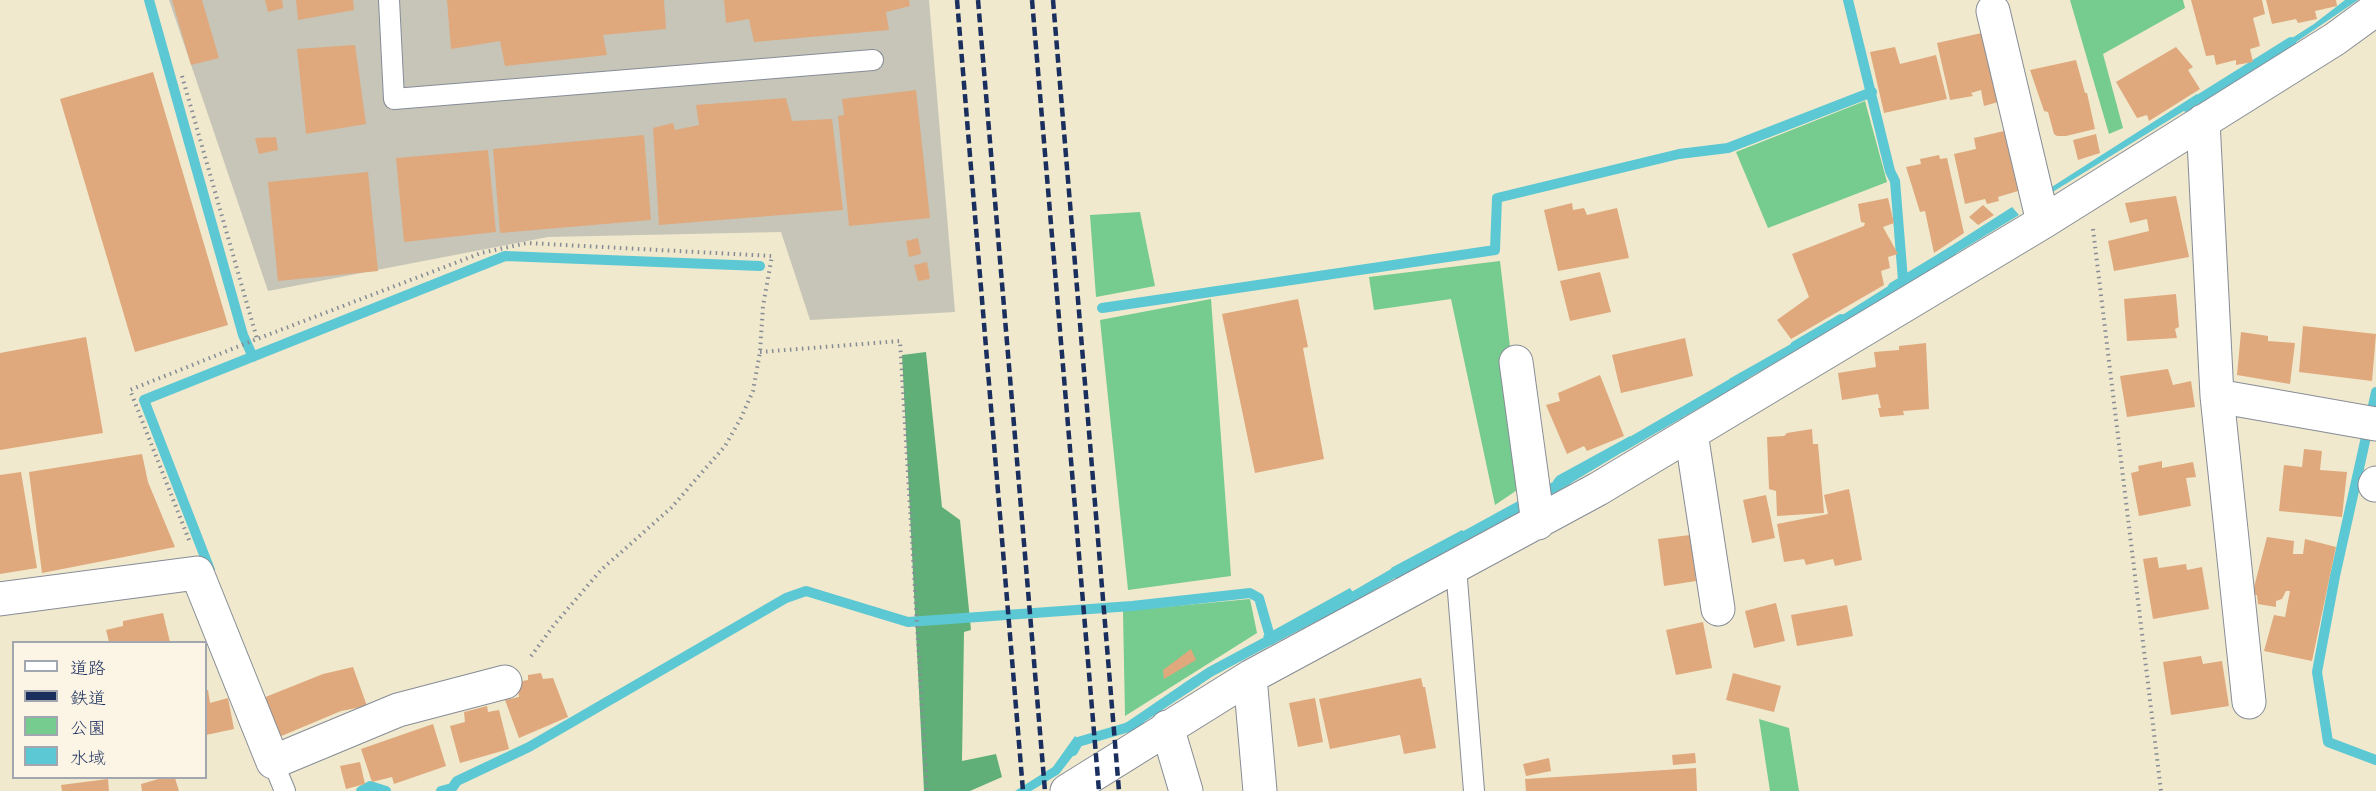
<!DOCTYPE html>
<meta charset="utf-8">
<style>
body{margin:0}
#map{position:relative;width:2376px;height:791px;overflow:hidden;background:#f0e9cd;font-family:Delius,"Klee One",sans-serif}
canvas{display:block}
.legend{position:absolute;left:12px;top:641px;width:195px;height:138px;box-sizing:border-box;background:#fcf5e5;border:2px solid #a2a6af;margin:0;padding:8px 10px;list-style:none;font-size:18px;color:#1b2f5e}
.legend li{display:flex;align-items:center;gap:12px;height:30px}
.legend b{width:30px;border:2px solid #a2a6af}
</style>
<div id="map">
<canvas width="2376" height="791"></canvas>
<ul class="legend">
<li><b style="height:8px;background:#fff"></b>道路</li>
<li><b style="height:8px;background:#1b2f5e"></b>鉄道</li>
<li><b style="height:16px;background:#76cb8e"></b>公園</li>
<li><b style="height:16px;background:#5bc8d3"></b>水域</li>
</ul>
</div>
<script>
const ctx = document.querySelector('canvas').getContext('2d');
ctx.lineJoin = 'round';
function paint(path, color) {
  ctx.fillStyle = color;
  ctx.fill(path, 'evenodd');
}
function shape(rows) {
  const path = new Path2D();
  for (const r of rows) {
    path.moveTo(r[0], r[1]);
    for (let i = 2; i < r.length; i += 2) path.lineTo(r[i], r[i + 1]);
  }
  return path;
}
function stroke(path, color, width, dash) {
  ctx.strokeStyle = color;
  ctx.lineWidth = width;
  ctx.lineCap = dash ? 'butt' : 'round';
  ctx.setLineDash(dash || []);
  ctx.stroke(path);
}
paint(shape([
 [169,0,929,0,955,312,810,320,781,232,548,237,268,291]
]), '#c6c5b8');
paint(shape([
 [2070,0,2183,0,2185,8,2103,54,2123,128,2109,134],
 [1865,101,1887,182,1768,228,1736,152],
 [1140,212,1155,286,1096,297,1090,215],
 [1500,261,1526,484,1495,505,1451,299,1374,310,1369,277],
 [1211,299,1231,576,1128,590,1100,320],
 [1250,599,1257,633,1125,716,1123,611],
 [1759,719,1789,728,1799,791,1770,791]
]), '#76cb8e');
paint(shape([
 [926,352,942,507,960,520,971,630,964,632,962,761,996,754,1002,777,970,791,924,791,902,355]
]), '#60af79');
paint(shape([
 [2345,0,2358,0,2280,53,2278,47,2314,24],
 [2197,94,2200,101,2051,193,2047,190],
 [2012,207,2019,215,1942,262,1937,255],
 [1901,278,1906,285,1832,329,1828,324],
 [1805,336,1809,343,1735,386,1729,379],
 [1630,436,1636,444,1556,492,1553,481,1557,476],
 [1462,530,1471,541,1396,580,1391,568],
 [1350,588,1358,600,1269,646,1263,636],
 [1193,677,1200,685,1129,732,1124,724],
 [1075,736,1083,743,1059,774,1031,791,1015,791,1053,767]
]), '#5bc8d3');
stroke(shape([
 [149,0,243,335,253,357],
 [1848,0,1890,171,1895,181,1903,280],
 [2187,107,2291,42],
 [1893,287,1951,252],
 [1102,308,1495,250,1497,198,1679,154,1728,148,1872,92],
 [1795,346,1841,319],
 [2376,392,2335,576,2317,672,2328,742,2376,760],
 [1622,447,1743,377],
 [1454,542,1567,480],
 [210,570,144,400,505,256,760,266],
 [1344,602,1406,566],
 [1186,688,1210,672,1279,635],
 [1073,751,1078,742,1129,727,1139,721],
 [361,791,370,786,386,791],
 [441,791,452,788,457,781,529,747,786,598,806,591,908,622,1132,606,1250,593,1259,598,1271,640]
]), '#5bc8d3', 10);
paint(shape([
 [172,0,202,0,219,58,191,65],
 [265,0,282,0,283,8,268,12],
 [296,0,353,0,354,10,298,20],
 [447,0,664,0,666,29,603,35,607,55,505,66,500,41,451,49],
 [724,0,909,0,910,6,886,12,889,30,754,42,749,19,726,23],
 [2191,0,2262,0,2265,14,2253,18,2260,46,2250,49,2253,62,2236,65,2236,60,2216,65,2214,55,2206,56],
 [2266,0,2336,0,2337,6,2315,11,2317,19,2298,23,2296,19,2272,24],
 [1986,32,2005,100,1984,106,1981,90,1971,93,1973,96,1950,100,1937,43],
 [355,45,366,124,306,134,297,49],
 [1895,47,1900,64,1936,55,1947,99,1884,113,1870,52],
 [2176,47,2193,67,2188,70,2200,89,2149,121,2147,115,2137,118,2116,82],
 [2076,60,2085,93,2087,93,2095,129,2066,136,2057,136,2054,134,2048,112,2044,111,2030,70],
 [153,72,228,325,135,352,60,99],
 [916,90,930,218,849,226,838,116,844,115,842,99],
 [786,98,792,121,832,119,843,210,659,225,653,128,673,123,675,130,699,125,696,105],
 [2004,131,2018,191,1998,197,1999,201,1987,204,1985,199,1965,204,1954,154,1976,149,1974,138],
 [2096,134,2100,153,2078,160,2073,140],
 [644,135,651,220,500,233,493,149],
 [276,137,278,150,259,154,255,138],
 [488,150,496,232,404,242,396,158],
 [1939,155,1940,159,1947,158,1964,233,1934,253,1925,211,1920,212,1906,167,1921,164,1920,159],
 [368,172,378,271,278,281,268,182],
 [2176,196,2189,257,2114,271,2108,241,2149,231,2147,219,2130,223,2125,203],
 [1888,198,1894,223,1883,227,1898,254,1888,257,1890,268,1881,271,1884,285,1791,339,1777,320,1809,297,1792,254,1864,226,1865,223,1861,222,1858,204],
 [1572,203,1573,210,1584,208,1587,215,1617,208,1629,258,1558,271,1544,210],
 [1983,205,1994,215,1978,225,1969,217],
 [918,238,921,254,909,257,906,241],
 [927,262,930,279,918,281,914,265],
 [1600,272,1611,312,1570,321,1560,281],
 [2176,294,2179,327,2175,329,2177,338,2127,341,2124,299],
 [1298,299,1308,347,1303,348,1324,459,1255,473,1222,314],
 [2303,326,2376,334,2372,381,2299,372],
 [2241,332,2268,336,2268,341,2295,343,2290,384,2237,375],
 [86,337,103,433,0,450,0,353],
 [1685,338,1693,376,1621,393,1612,355],
 [1926,343,1929,409,1903,411,1904,415,1880,417,1878,408,1881,408,1878,394,1842,400,1838,373,1876,367,1874,352,1899,350,1899,346],
 [2168,369,2173,385,2191,381,2195,407,2127,417,2120,376],
 [1600,375,1624,436,1587,451,1584,446,1567,454,1546,405,1560,401,1558,393],
 [1812,429,1813,444,1818,444,1824,513,1777,516,1776,491,1769,489,1767,437,1784,436,1787,433],
 [2304,449,2322,451,2320,470,2347,472,2342,517,2279,511,2284,465,2302,467],
 [142,454,148,482,175,547,42,573,29,472],
 [2162,461,2162,468,2193,462,2196,477,2186,478,2191,506,2139,516,2131,473,2139,471,2138,466],
 [21,472,37,568,0,574,0,475],
 [1849,489,1862,560,1835,566,1833,559,1806,565,1804,559,1784,562,1777,524,1828,514,1824,495],
 [1766,495,1775,538,1752,543,1743,500],
 [1690,535,1696,581,1664,586,1658,539],
 [2267,537,2294,541,2293,554,2303,554,2305,539,2336,547,2312,661,2264,651,2274,615,2285,617,2290,591,2286,591,2282,599,2276,601,2276,607,2258,604,2257,595,2252,595],
 [2157,557,2159,568,2186,564,2187,570,2202,567,2209,609,2153,619,2143,559],
 [1776,603,1785,641,1754,648,1745,611],
 [1847,605,1853,636,1797,646,1791,615],
 [163,613,170,642,109,642,106,630,123,626,123,621],
 [1703,622,1712,668,1676,675,1666,630],
 [1191,649,1196,660,1164,679,1163,670],
 [2201,656,2203,664,2222,661,2229,706,2171,715,2163,662],
 [353,667,367,706,341,711,279,737,263,698,323,674],
 [541,673,543,679,553,678,568,717,519,738,505,700,519,697,517,682,528,680,528,675],
 [1733,673,1781,686,1774,712,1726,700],
 [1421,678,1423,687,1425,687,1436,748,1404,754,1400,735,1330,749,1319,699],
 [206,690,208,690,210,703,228,698,234,729,206,735],
 [1315,698,1323,742,1298,747,1289,703],
 [487,706,488,712,499,710,509,749,460,763,450,726,465,722,464,712],
 [433,724,446,766,394,784,392,777,372,782,361,749],
 [1695,753,1696,763,1673,765,1672,755],
 [1549,758,1551,771,1526,776,1523,764],
 [360,762,365,784,346,789,340,766],
 [1696,768,1697,791,1526,791,1525,779],
 [162,778,175,778,179,791,142,791,141,784],
 [108,779,109,791,62,791,61,785]
]), '#dfa97d');
const service = shape([
 [389,0,394,99,873,60],
 [1456,567,1474,791],
 [273,762,285,791]
]);
const minor = shape([
 [1993,11,2043,222],
 [2203,121,2217,396,2249,702],
 [1516,362,1538,523],
 [2217,396,2376,424],
 [1691,433,1718,609],
 [2375,485,2376,483],
 [0,599,197,573,273,762,398,710,505,682],
 [1250,677,1260,791],
 [1167,727,1186,791],
 [1067,791,1250,677,1598,489,2043,222,2335,39,2376,9]
]);
stroke(service, '#868c96', 22);
stroke(minor, '#868c96', 35);
stroke(shape([
 [182,76,257,339],
 [2093,229,2161,791],
 [760,352,900,341,927,791],
 [189,540,130,390,257,339,481,253,527,243,772,256,763,306,760,352,753,391,741,418,725,446,671,508,601,570,554,625,529,659]
]), '#868c96', 4, [1.5, 4.5]);
stroke(service, '#fff', 20);
stroke(minor, '#fff', 33);
stroke(shape([
 [957,0,1023,791],
 [978,0,1045,791],
 [1032,0,1099,791],
 [1053,0,1119,791]
]), '#1b2f5e', 4.5, [9, 4.5]);
</script>
